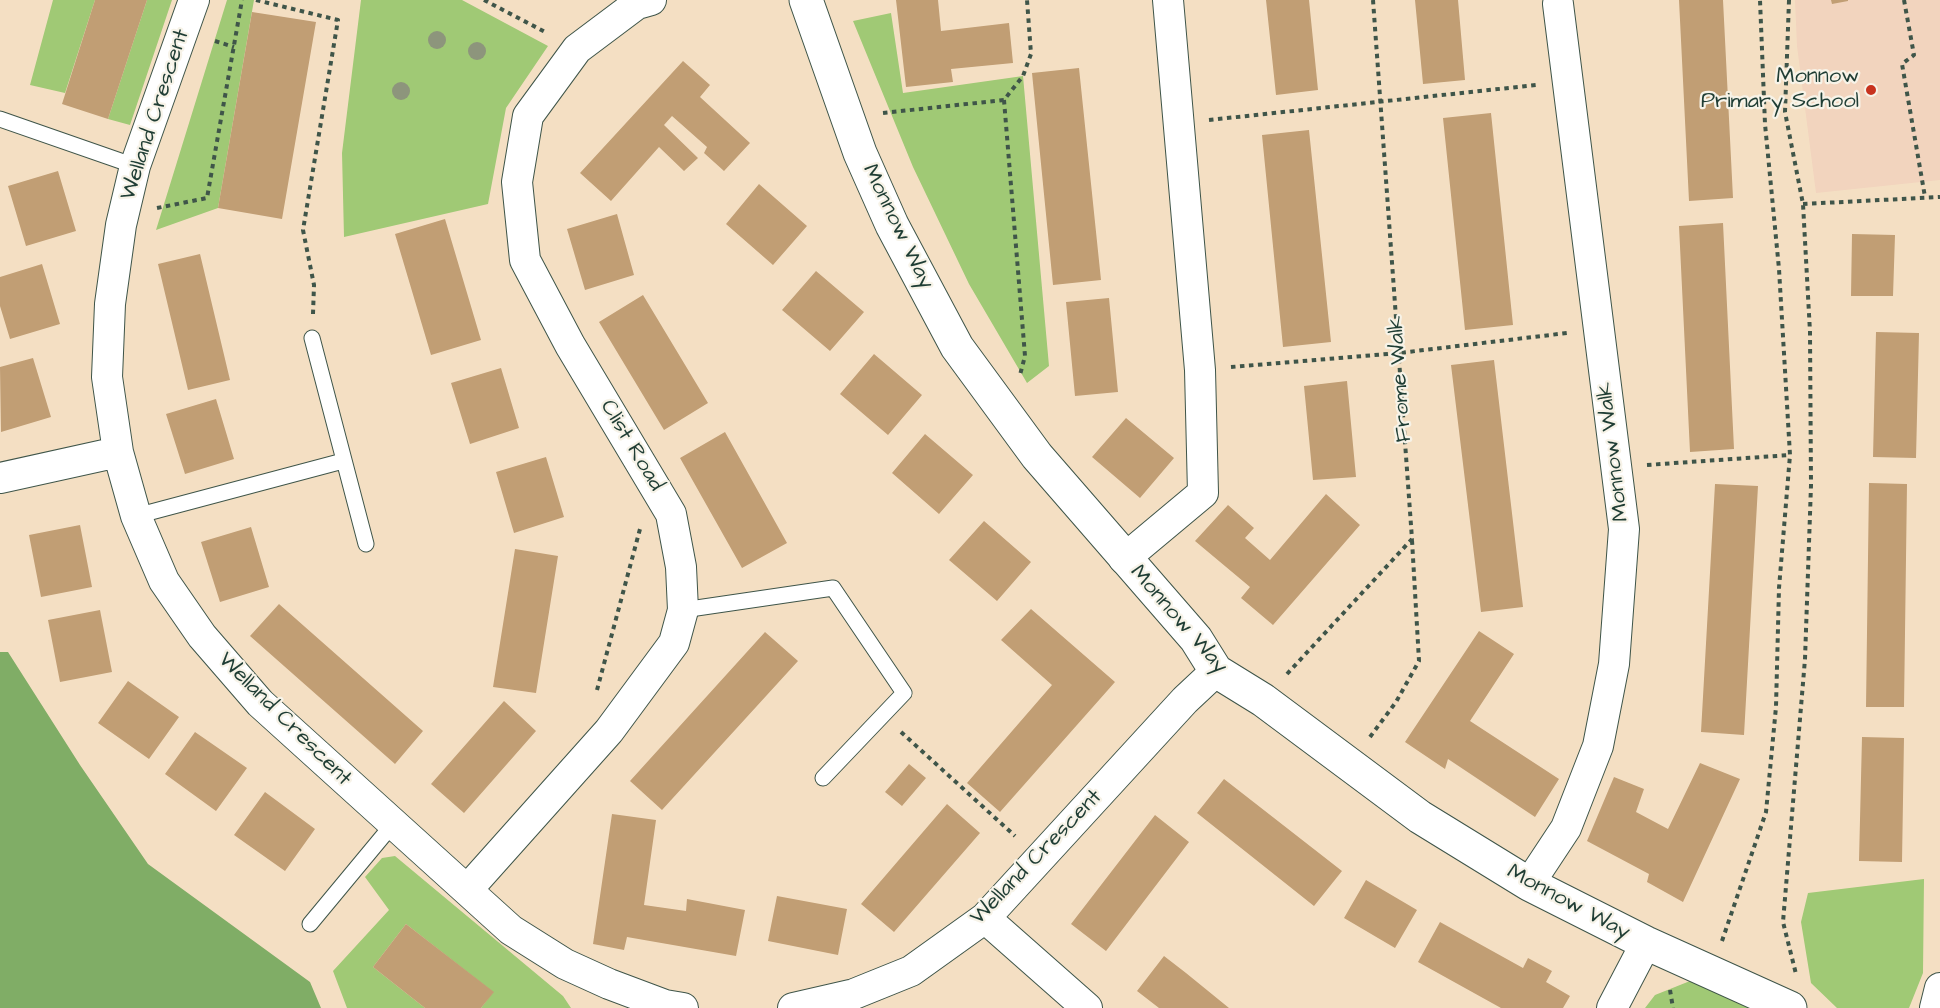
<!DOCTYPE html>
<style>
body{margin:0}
canvas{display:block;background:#f4dfc3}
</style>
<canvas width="1940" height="1008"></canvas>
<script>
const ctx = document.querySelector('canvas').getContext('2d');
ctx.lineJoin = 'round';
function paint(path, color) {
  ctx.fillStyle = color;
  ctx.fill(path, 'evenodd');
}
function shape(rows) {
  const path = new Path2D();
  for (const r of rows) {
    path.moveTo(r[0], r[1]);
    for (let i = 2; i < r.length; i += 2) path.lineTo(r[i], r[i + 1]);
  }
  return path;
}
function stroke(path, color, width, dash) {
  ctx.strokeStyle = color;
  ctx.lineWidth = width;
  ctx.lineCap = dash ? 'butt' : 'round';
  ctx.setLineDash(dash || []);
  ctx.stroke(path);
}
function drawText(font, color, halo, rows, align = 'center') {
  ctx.font = font + ' "Architects Daughter",sans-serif';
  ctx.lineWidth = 4.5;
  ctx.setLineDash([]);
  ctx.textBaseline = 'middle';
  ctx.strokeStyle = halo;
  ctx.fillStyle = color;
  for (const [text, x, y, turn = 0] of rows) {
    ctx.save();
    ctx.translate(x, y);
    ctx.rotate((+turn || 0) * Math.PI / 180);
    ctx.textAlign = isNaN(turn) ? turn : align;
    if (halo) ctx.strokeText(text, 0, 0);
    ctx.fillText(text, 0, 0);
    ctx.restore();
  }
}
paint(shape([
 [1795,0,1940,0,1940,180,1816,193,1797,46]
]), '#f2d4be');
paint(shape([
 [53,0,95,0,65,93,30,85],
 [147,0,172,0,130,125,108,119],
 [227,0,254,0,218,208,156,230],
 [361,0,462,0,548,46,506,108,488,204,344,237,342,153],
 [891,13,903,93,1023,76,1049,366,1027,383,969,284,913,167,853,21],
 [395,856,563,996,571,1008,481,1008,493,992,406,924,373,967,425,1008,347,1008,333,971,389,910,365,877,382,858],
 [1924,879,1923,973,1909,1008,1837,1008,1811,983,1801,922,1808,893],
 [1690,981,1751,1008,1645,1008,1655,995]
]), '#a0c975');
paint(shape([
 [0,652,8,652,80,765,148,864,310,982,321,1008,0,1008]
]), '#80ad66');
paint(shape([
 [95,0,147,0,108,119,62,104],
 [896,0,938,0,941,31,1009,23,1013,63,951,69,953,82,906,87],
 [1266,0,1309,0,1318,90,1276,95],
 [1415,0,1458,0,1465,80,1423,84],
 [1679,0,1723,0,1733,198,1689,201],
 [1831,0,1848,0,1848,1,1832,4],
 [252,12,316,22,282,219,218,208],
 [683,61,710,85,700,97,750,143,724,171,704,153,707,147,672,116,664,125,698,158,684,171,659,147,611,201,580,173],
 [1079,68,1101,280,1053,285,1032,73],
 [1491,113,1513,325,1465,330,1443,118],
 [1309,130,1331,342,1283,347,1262,135],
 [58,171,76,231,26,246,8,186],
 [759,184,807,226,773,265,726,224],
 [617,214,634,275,585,290,567,229],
 [445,219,481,340,431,355,395,234],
 [1723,223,1734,449,1690,452,1679,226],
 [1852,234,1895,235,1893,296,1851,296],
 [200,254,230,380,188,390,158,264],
 [42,264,60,324,10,339,0,306,0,277],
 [816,271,864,312,830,351,782,310],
 [643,295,708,403,664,430,599,322],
 [1109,298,1118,392,1075,396,1066,302],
 [1876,332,1919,333,1916,458,1873,457],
 [874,354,922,395,888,435,840,394],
 [33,358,51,417,1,432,0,367],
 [1494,360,1523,607,1481,612,1451,365],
 [501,368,519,428,470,444,451,383],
 [1347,381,1356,477,1313,480,1304,386],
 [216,399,234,459,185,474,166,414],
 [1126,418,1174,458,1140,498,1092,457],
 [725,432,787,543,742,568,680,458],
 [925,434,973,475,939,514,892,473],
 [546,457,564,517,514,533,496,472],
 [1869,483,1907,484,1904,707,1866,707],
 [1715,484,1758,486,1744,735,1701,732],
 [1326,494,1360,525,1273,625,1241,598,1250,587,1195,541,1228,505,1254,528,1245,538,1270,560],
 [984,521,1031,562,997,601,949,560],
 [80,525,92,587,41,597,29,535],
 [251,527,269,587,220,602,201,542],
 [515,549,558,556,536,693,493,687],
 [279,604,423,731,395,764,250,636],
 [1031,609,1115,682,1000,812,967,783,1052,685,1001,640],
 [100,610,112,672,60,682,48,620],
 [1479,631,1514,654,1470,721,1559,779,1535,817,1448,759,1445,769,1405,742],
 [765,632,798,661,662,810,630,781],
 [128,681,179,717,149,759,98,723],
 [504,701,536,731,464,813,431,784],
 [195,732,247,768,216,811,165,774],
 [1862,737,1904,738,1902,862,1859,861],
 [1700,763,1740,779,1683,902,1647,882,1649,874,1587,841,1614,777,1644,789,1636,812,1668,829],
 [909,764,926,778,902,806,885,792],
 [1224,779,1342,871,1314,906,1197,813],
 [265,792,315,829,285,871,234,835],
 [947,804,980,833,894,932,861,904],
 [612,814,656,820,644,905,686,911,687,899,745,910,736,956,627,937,624,950,593,944],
 [1155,815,1189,842,1106,951,1071,924],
 [1366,880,1417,910,1395,948,1344,918],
 [777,896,847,909,838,955,768,941],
 [1440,922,1523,968,1528,958,1552,971,1546,982,1570,996,1563,1008,1501,1008,1418,962],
 [406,924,494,992,481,1008,425,1008,373,967],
 [1164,956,1186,973,1229,1008,1159,1008,1137,991]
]), '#c19e74');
const lane = shape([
 [0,119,135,166],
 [312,338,366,544],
 [136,516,343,461],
 [683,610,833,588,904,693,823,778],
 [310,924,393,824]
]);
const street = shape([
 [194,0,135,166,121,225,110,304,107,377,118,452,136,516,164,581,202,636,260,703,511,930,565,964,609,984,665,1005,683,1008],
 [0,478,118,452],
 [1124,559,1203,493,1200,370,1168,0],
 [1529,884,1566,828,1598,746,1614,664,1624,529,1558,4],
 [467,890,609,731,674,643,683,610,681,567,671,514,570,345,525,260,517,182,528,116,577,49,637,4,651,0],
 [985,918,1087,1008],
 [793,1008,854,994,911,971,985,918,1185,700,1216,671],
 [1612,1008,1646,943],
 [1935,1008,1940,988]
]);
const secondary = shape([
 [806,0,860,153,892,225,957,347,1037,456,1196,639,1216,671,1263,700,1420,817,1529,884,1646,943,1790,1008]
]);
stroke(lane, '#3f5549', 17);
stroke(street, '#3f5549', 32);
stroke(secondary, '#3f5549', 35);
stroke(shape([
 [256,0,338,20,303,230,314,285,313,314],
 [484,0,547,33],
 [1789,0,1785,112,1803,204,1810,332,1811,485,1805,659,1783,922,1796,974],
 [1904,0,1914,55,1902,64,1925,197],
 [215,41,234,47],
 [1004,100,1025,356,1020,375],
 [883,113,1004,100,1023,76,1031,54,1027,0],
 [1209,120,1536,85],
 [1803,204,1940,197],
 [157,208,207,198,242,0],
 [1231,367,1399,353,1567,333],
 [1647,465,1790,455],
 [1287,674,1412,539,1373,0],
 [597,690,640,529],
 [901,732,1015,836],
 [1370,737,1396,702,1419,661,1412,540],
 [1722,941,1766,812,1776,707,1779,588,1790,455,1779,269,1765,124,1760,0],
 [1670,990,1673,1008]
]), '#3f5549', 4, [4.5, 4.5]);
stroke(lane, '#fff', 15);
stroke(street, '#fff', 30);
stroke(secondary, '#fff', 33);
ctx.fillStyle = '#8d957c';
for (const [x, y] of [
 [437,40],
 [477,51],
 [401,91]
]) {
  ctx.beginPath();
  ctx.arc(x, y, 9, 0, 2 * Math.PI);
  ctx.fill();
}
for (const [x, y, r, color] of [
 [1871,90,6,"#c8321e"]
]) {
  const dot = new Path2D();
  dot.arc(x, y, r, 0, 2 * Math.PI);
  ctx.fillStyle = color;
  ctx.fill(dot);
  stroke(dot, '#f7f3e8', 2);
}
drawText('22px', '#1f3d34', '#f7f3e8', [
 ["Monnow",1859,77],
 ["Primary School",1859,102]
], 'right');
drawText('22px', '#1f3d34', '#f7f3e8', [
 ["Welland Crescent",156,115,-72],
 ["Monnow Way",897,227,64],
 ["Frome Walk",1401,379,-94],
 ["Clist Road",631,446,59],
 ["Monnow Walk",1614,452,-97],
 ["Monnow Way",1178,620,49],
 ["Welland Crescent",284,720,45],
 ["Welland Crescent",1037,858,-46],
 ["Monnow Way",1568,903,28]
]);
</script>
